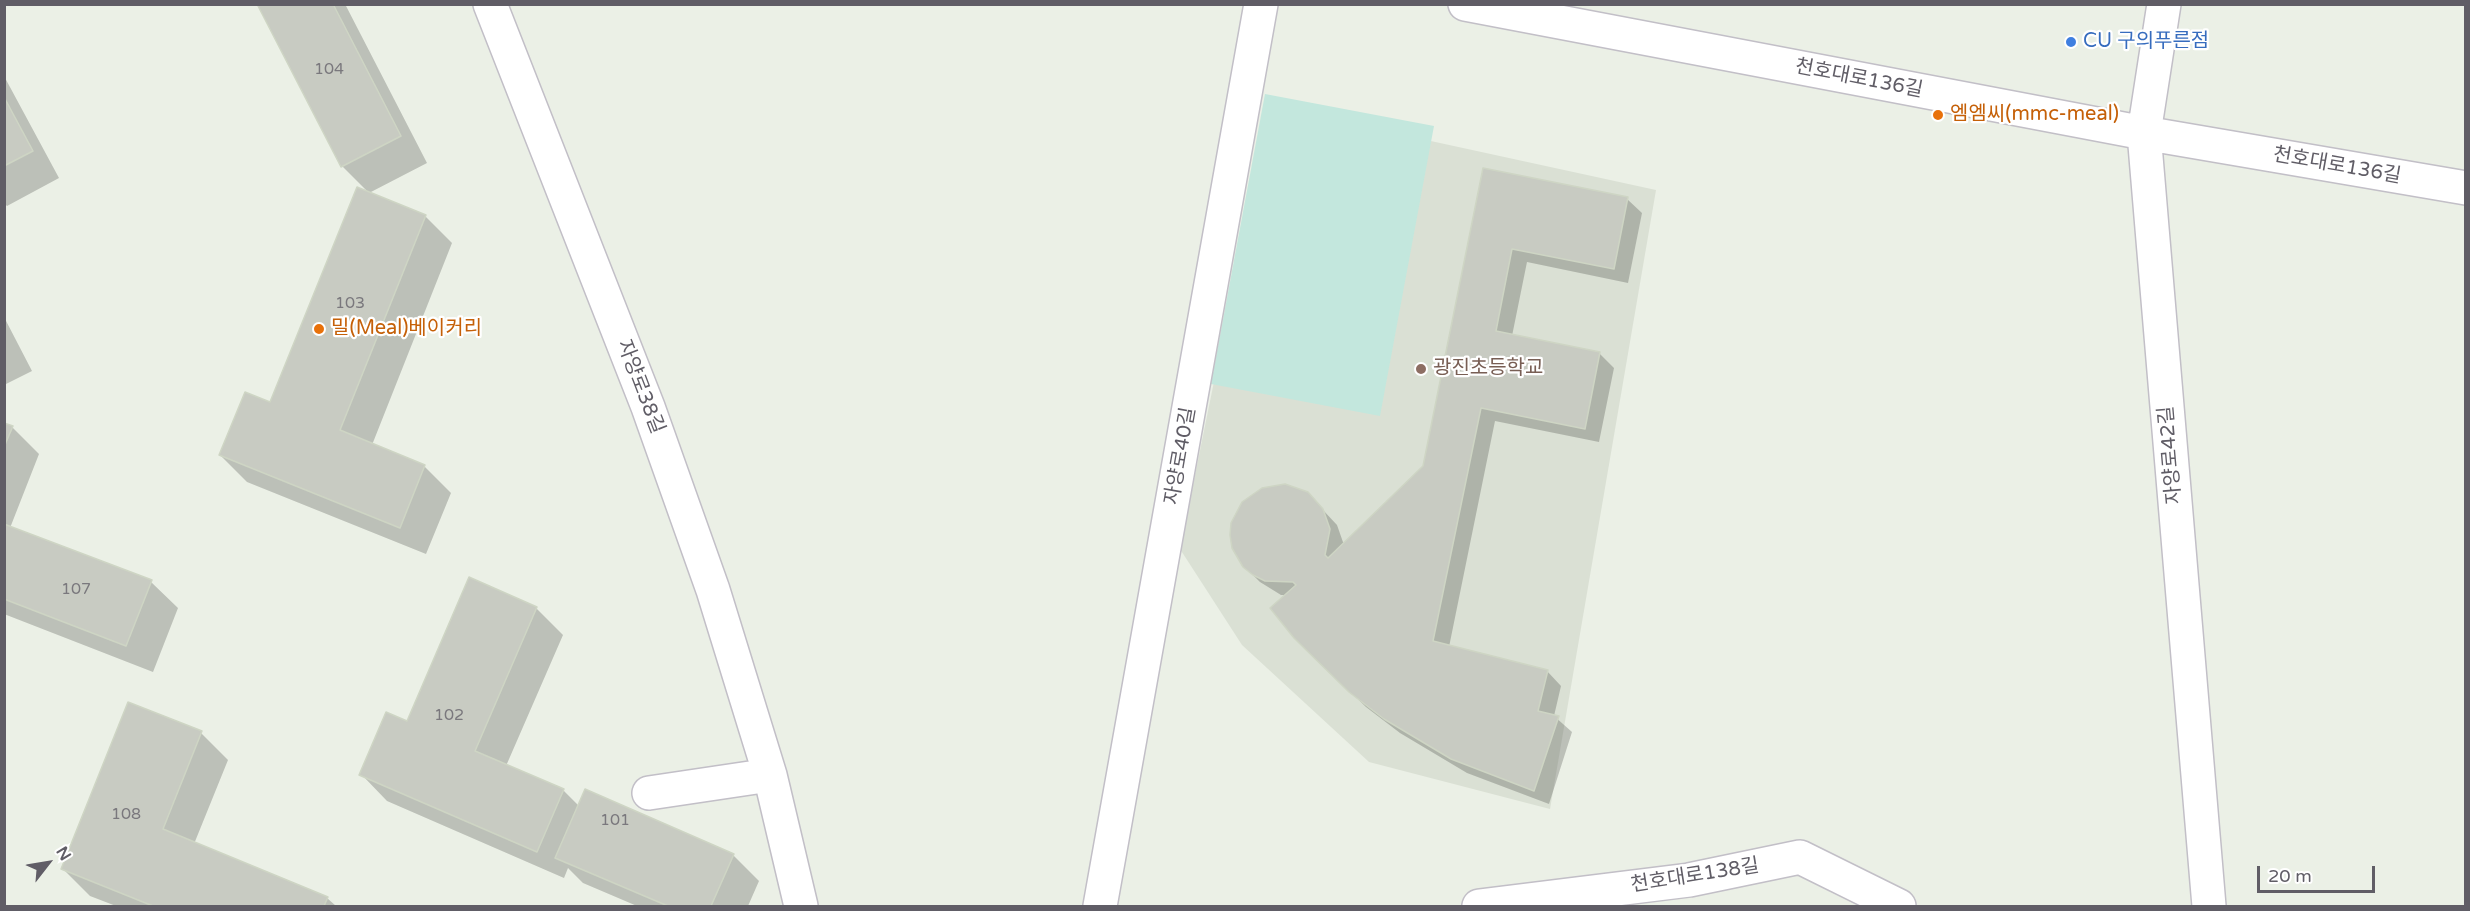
<!DOCTYPE html>
<meta charset="utf-8">
<style>
body{margin:0}
#map{position:relative;width:2470px;height:911px;overflow:hidden;background:#ebf0e6;font-family:"Varela Round",sans-serif}
canvas{display:block}
.frame{position:absolute;inset:0;border:6px solid #605d66;pointer-events:none}
.north{position:absolute;left:18px;top:833px;width:60px;height:60px;-webkit-text-stroke:4px #fff;paint-order:stroke;rotate:59deg;font-size:16px;font-weight:700;line-height:24px;text-align:center;color:#605d66}
.north::after{content:'';display:block;margin:auto;width:21px;height:27px;background:#605d66;clip-path:polygon(50% 0,100% 100%,50% 72%,0 100%)}
.scale{position:absolute;left:2257px;top:866px;width:118px;height:27px;box-sizing:border-box;border:3px solid #605d66;border-top:0;padding-left:8px;font-size:18px;line-height:21px;white-space:nowrap;color:#605d66;-webkit-text-stroke:4px #fff;paint-order:stroke}
</style>
<div id="map">
<canvas width="2470" height="911"></canvas>
<div class="frame"></div>
<div class="north">N</div>
<div class="scale">20 m</div>
</div>
<script>
const ctx = document.querySelector('canvas').getContext('2d');
ctx.lineJoin = 'round';
function paint(path, color) {
  ctx.fillStyle = color;
  ctx.fill(path, 'evenodd');
}
function shape(rows) {
  const path = new Path2D();
  for (const r of rows) {
    path.moveTo(r[0], r[1]);
    for (let i = 2; i < r.length; i += 2) path.lineTo(r[i], r[i + 1]);
  }
  return path;
}
function stroke(path, color, width, dash) {
  ctx.strokeStyle = color;
  ctx.lineWidth = width;
  ctx.lineCap = dash ? 'butt' : 'round';
  ctx.setLineDash(dash || []);
  ctx.stroke(path);
}
function drawText(font, color, halo, rows, align = 'center') {
  ctx.font = font + ' "Varela Round","Noto Sans KR",sans-serif';
  ctx.lineWidth = 4.5;
  ctx.setLineDash([]);
  ctx.textBaseline = 'middle';
  ctx.strokeStyle = halo;
  ctx.fillStyle = color;
  for (const [text, x, y, turn = 0] of rows) {
    ctx.save();
    ctx.translate(x, y);
    ctx.rotate((+turn || 0) * Math.PI / 180);
    ctx.textAlign = isNaN(turn) ? turn : align;
    if (halo) ctx.strokeText(text, 0, 0);
    ctx.fillText(text, 0, 0);
    ctx.restore();
  }
}
paint(shape([
 [1270,106,1656,190,1550,809,1369,762,1242,645,1180,549]
]), '#dae0d4');
paint(shape([
 [1265,94,1434,126,1380,416,1211,384]
]), '#c3e7dd');
paint(shape([
 [259,4,345,4,427,163,369,193,342,166],
 [4,76,59,178,7,206,4,203],
 [1484,170,1627,199,1642,213,1628,283,1527,262,1512,336,1599,353,1614,368,1599,442,1495,421,1449,647,1547,671,1561,686,1554,716,1572,732,1549,804,1467,773,1400,733,1366,707,1295,637,1286,595,1281,595,1260,582,1245,567,1322,509,1337,525,1344,545,1424,466],
 [425,216,452,243,372,445,424,466,451,493,426,554,247,482,220,455,271,404],
 [4,317,32,371,4,385],
 [4,424,12,427,39,454,10,528,151,582,178,608,153,672,4,614],
 [536,608,563,635,506,766,564,791,579,806,733,855,759,881,748,906,637,906,583,883,568,868,564,878,387,801,361,774,407,723],
 [201,733,228,760,194,844,327,898,336,906,116,906,90,896,63,869]
]), '#0003');
const building = shape([
 [257,4,333,4,401,136,341,167,257,4],
 [4,97,33,151,4,166,4,97],
 [1483,168,1628,197,1614,269,1512,249,1496,331,1600,352,1585,429,1481,408,1433,641,1548,670,1538,711,1559,716,1534,791,1451,759,1384,719,1349,692,1294,638,1270,608,1296,585,1293,582,1265,581,1253,575,1243,567,1232,548,1230,535,1231,523,1242,502,1262,488,1285,484,1308,492,1323,509,1330,529,1325,555,1328,558,1423,466,1483,168],
 [357,187,426,215,340,430,425,465,400,528,219,455,245,392,270,402,357,187],
 [4,423,13,426,4,447,4,423],
 [4,524,152,580,126,646,4,599,4,524],
 [469,577,537,607,475,751,564,789,537,852,359,775,386,712,407,721,469,577],
 [128,702,202,731,163,829,328,897,324,906,153,906,61,869,128,702],
 [585,789,734,854,711,906,668,906,555,858,585,789]
]);
paint(building, '#c8cbc2');
stroke(building, '#ced5c4', 1.5);
const minor = shape([
 [490,4,648,407,713,590,770,775,801,906],
 [1465,4,2144,133,2466,188],
 [2164,4,2144,133,2209,906],
 [649,793,770,775],
 [1100,906,1261,4],
 [1479,906,1689,880,1800,857,1899,906]
]);
stroke(minor, '#c2bfc7', 36);
stroke(minor, '#fff', 33);
for (const [x, y, r, color] of [
 [2071,42,6,"#3f7fe0"],
 [1938,115,6,"#e8710a"],
 [319,329,6,"#e8710a"],
 [1421,369,6,"#8d6e63"]
]) {
  const dot = new Path2D();
  dot.arc(x, y, r, 0, 2 * Math.PI);
  ctx.fillStyle = color;
  ctx.fill(dot);
  stroke(dot, '#fff', 2);
}
drawText('16px', '#7a787d', null, [
 ["104",329,70],
 ["103",350,304],
 ["107",76,590],
 ["102",449,716],
 ["108",126,815],
 ["101",615,821]
]);
drawText('20px', '#366cbe', '#fff', [
 ["CU 구의푸른점",2083,42]
], 'left');
drawText('20px', '#605d66', '#fff', [
 ["천호대로136길",1859,79,11],
 ["천호대로136길",2337,166,10],
 ["자양로38길",640,387,69],
 ["자양로42길",2171,455,-95],
 ["자양로40길",1181,456,-80],
 ["천호대로138길",1695,876,-9]
]);
drawText('20px', '#c56008', '#fff', [
 ["엠엠씨(mmc-meal)",1950,115],
 ["밀(Meal)베이커리",331,329]
], 'left');
drawText('20px', '#785e54', '#fff', [
 ["광진초등학교",1433,369]
], 'left');
</script>
